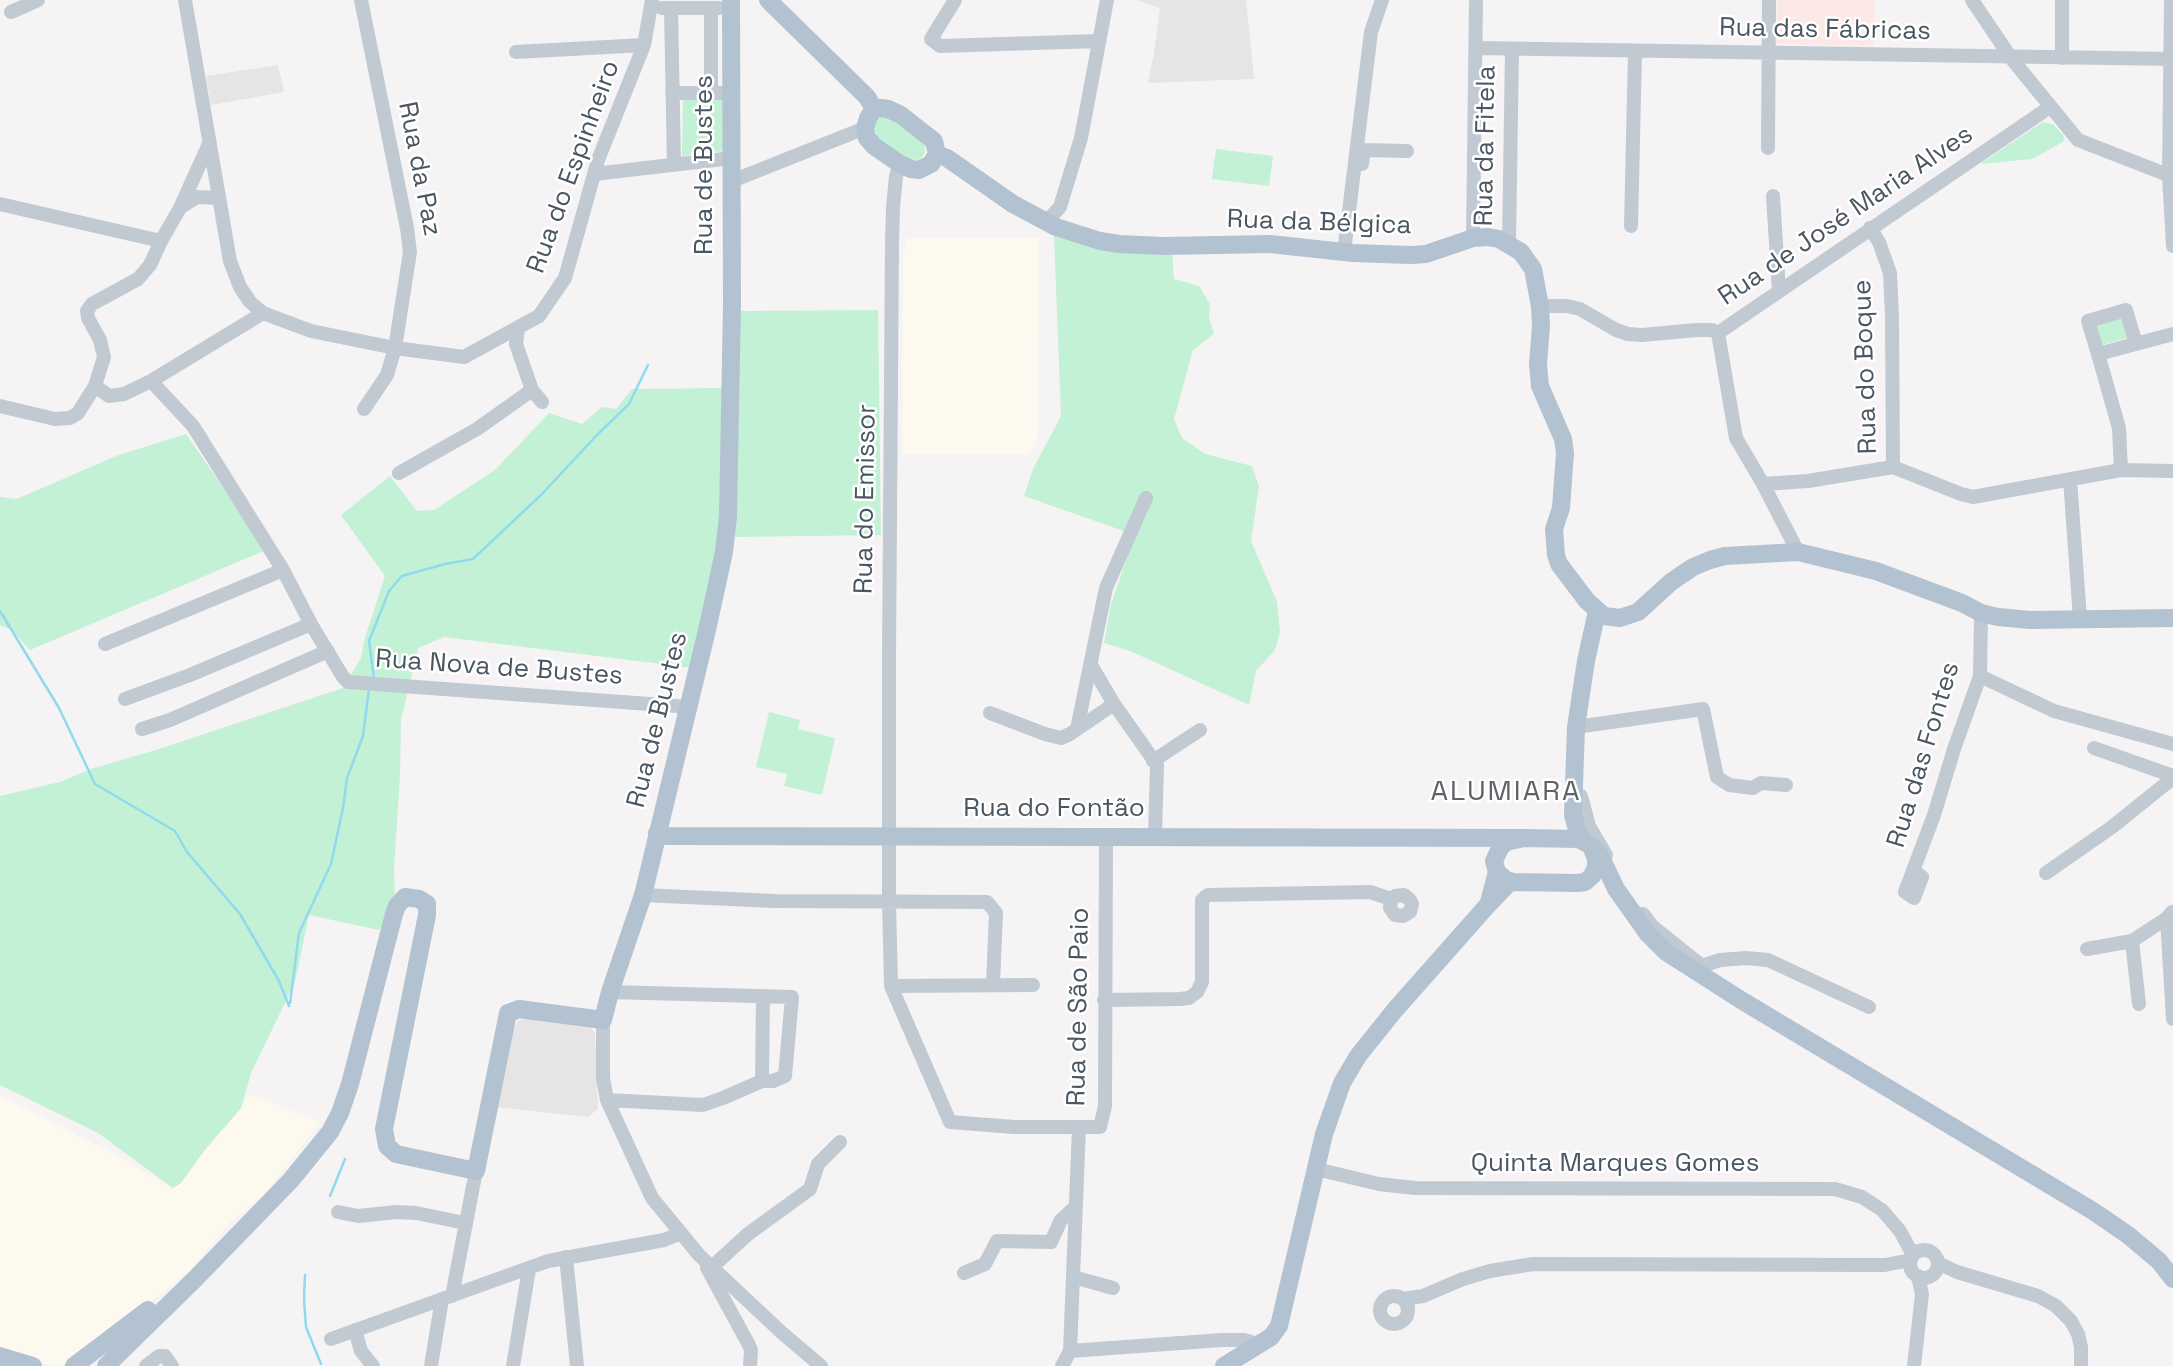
<!DOCTYPE html>
<meta charset="utf-8">
<style>
body{margin:0}
canvas{display:block;background:#f5f3f3}
</style>
<canvas width="2173" height="1366"></canvas>
<script>
const ctx = document.querySelector('canvas').getContext('2d');
ctx.lineJoin = 'round';
function paint(path, color) {
  ctx.fillStyle = color;
  ctx.fill(path, 'evenodd');
}
function shape(rows) {
  const path = new Path2D();
  for (const r of rows) {
    if (r.length === 3) {
      path.moveTo(r[0] + r[2], r[1]);
      path.arc(r[0], r[1], r[2], 0, 2 * Math.PI);
      continue;
    }
    path.moveTo(r[0], r[1]);
    for (let i = 2; i < r.length; i += 2) path.lineTo(r[i], r[i + 1]);
  }
  return path;
}
function stroke(path, color, width, dash) {
  ctx.strokeStyle = color;
  ctx.lineWidth = width;
  ctx.lineCap = dash ? 'butt' : 'round';
  ctx.setLineDash(dash || []);
  ctx.stroke(path);
}
function drawText(font, color, halo, rows, align = 'center') {
  ctx.font = font + ' "Space Grotesk",sans-serif';
  ctx.lineWidth = 5;
  ctx.setLineDash([]);
  ctx.textBaseline = 'middle';
  ctx.strokeStyle = halo;
  ctx.fillStyle = color;
  for (const [text, x, y, turn = 0] of rows) {
    ctx.save();
    ctx.translate(x, y);
    ctx.rotate((+turn || 0) * Math.PI / 180);
    ctx.textAlign = isNaN(turn) ? turn : align;
    if (halo) ctx.strokeText(text, 0, 0);
    ctx.fillText(text, 0, 0);
    ctx.restore();
  }
}
paint(shape([
 [908,238,1039,238,1037,444,1028,455,902,454,903,253],
 [250,1094,320,1122,264,1195,231,1221,190,1271,71,1364,43,1364,23,1361,0,1353,0,1096,123,1158,173,1190]
]), '#fdf9ef');
paint(shape([
 [1137,0,1246,0,1254,79,1148,83,1154,53,1160,8],
 [278,65,284,92,211,105,206,76],
 [527,1018,590,1027,595,1033,598,1109,588,1117,496,1107,513,1028,519,1021]
]), '#e6e4e5');
paint(shape([
 [1777,0,1875,0,1874,46,1778,44,1776,42]
]), '#fce8e6');
paint(shape([
 [683,100,723,100,724,151,682,156],
 [883,115,889,115,925,143,925,153,922,157,918,160,907,159,877,137,874,128,876,120],
 [2043,122,2053,124,2064,136,2063,142,2032,159,1980,164],
 [1216,149,1273,156,1269,186,1212,179],
 [1054,236,1091,245,1172,252,1174,279,1199,286,1210,304,1209,318,1214,334,1193,350,1174,419,1182,438,1205,454,1252,466,1259,486,1251,541,1277,602,1280,632,1275,650,1256,671,1249,705,1130,651,1104,643,1111,604,1135,535,1024,496,1033,469,1061,416],
 [878,310,881,535,734,537,739,311],
 [2121,317,2127,338,2102,345,2096,325],
 [724,388,727,537,694,668,444,637,418,648,401,720,400,775,394,868,395,907,379,930,309,915,295,982,251,1073,241,1108,204,1151,181,1183,173,1188,98,1133,0,1085,0,796,60,782,91,769,159,749,343,688,361,658,364,641,385,576,341,515,390,476,417,511,434,510,495,470,549,413,582,424,602,407,616,409,632,389],
 [186,434,266,550,30,650,12,630,0,625,0,497,17,499,116,456],
 [769,712,800,720,798,729,835,738,822,795,784,786,787,774,756,767]
]), '#c3f1d5');
stroke(shape([
 [0,611,59,708,95,784,175,831,187,852,240,914,279,981,289,1006],
 [374,678,369,641,389,591,402,576,445,564,473,559,540,496,598,434,629,404,648,365],
 [290,1003,299,933,331,864,343,808,347,778,363,736,369,689],
 [330,1196,345,1159],
 [305,1275,304,1299,306,1327,321,1364]
]), '#90daee', 2.5);
stroke(shape([
 [185,0,230,261,240,287,250,302,263,313,311,331,395,348,464,357,539,316,565,278,598,160,644,45,652,0],
 [361,0,407,228,410,252,395,348,387,375,364,409],
 [955,0,931,39,940,46,1099,41],
 [1972,0,2011,58,2078,140,2173,177],
 [2171,0,2169,176,2173,246],
 [662,8,719,8],
 [671,8,674,165],
 [711,8,711,93],
 [11,12,38,0],
 [1476,48,2173,59],
 [516,52,644,45],
 [2062,58,2062,0],
 [672,93,731,93],
 [1768,148,1769,0],
 [900,164,896,176,893,208,892,243,889,656,889,901,891,986,950,1122,1014,1127,1100,1127,1105,1106,1106,836],
 [1362,164,1364,150,1407,151],
 [594,174,732,158],
 [732,181,865,128],
 [1773,196,1779,291],
 [0,204,161,241,180,208,209,144],
 [181,207,197,197,218,198],
 [1046,222,1060,207,1081,138,1107,0],
 [1631,226,1635,52],
 [1870,228,1879,242,1890,273,1892,316,1893,467],
 [1473,238,1476,0],
 [1509,244,1512,49],
 [1344,252,1371,32,1382,0],
 [1540,306,1567,306,1580,309,1616,330,1628,334,1642,335,1697,330,1712,330,1718,333],
 [518,329,516,344,532,390,542,402],
 [1718,333,2050,107],
 [1718,333,1736,438,1763,484,1798,552],
 [2098,354,2088,321,2126,310,2136,344],
 [151,381,193,426,283,570,311,624,343,677,348,682,677,706,688,709],
 [95,386,109,396,124,394,151,381,263,313],
 [0,406,55,419,70,418,78,413,95,386,104,357,100,340,88,318,87,311,92,304,138,279,150,265,161,241],
 [2121,470,2119,428,2098,354,2173,334],
 [399,473,477,429,532,390],
 [2070,479,2080,619],
 [1763,484,1808,481,1893,467,1961,494,1973,497,2121,470,2173,471],
 [105,644,283,570],
 [1091,665,1114,704,1157,765,1155,836],
 [1980,676,2054,711,2173,744],
 [125,699,190,675,311,624],
 [990,713,1045,734,1061,738,1070,734,1114,704],
 [1576,727,1703,709,1717,777,1729,785,1753,788,1761,783,1786,785],
 [142,729,170,720,328,651],
 [1077,729,1106,588,1146,498],
 [2094,748,2173,776],
 [1153,761,1200,730],
 [1581,796,1589,826,1606,855],
 [1913,870,1922,877,1914,898,1905,892,1934,815,1954,749,1980,676,1981,613],
 [2046,873,2112,827,2173,778],
 [643,895,775,901,987,902,996,913,993,984],
 [1643,914,1652,926,1702,966],
 [2167,918,2173,1019],
 [2132,941,2139,1004],
 [2087,949,2132,941,2167,918,2172,912],
 [1693,969,1720,960,1746,958,1768,960,1869,1007],
 [891,986,1033,985],
 [610,992,792,997,785,1076,773,1081,762,1081,763,996],
 [1104,1000,1180,999,1189,998,1197,992,1202,982,1202,900,1208,895,1370,892,1391,899,1395,896,1404,895,1410,900,1412,904,1410,912,1403,916,1395,915,1390,908,1391,899],
 [603,1020,603,1078,607,1100,652,1198,699,1255,781,1332,821,1366],
 [607,1100,703,1105,723,1098,762,1081],
 [1316,1169,1379,1184,1415,1188,1835,1189,1862,1197,1882,1210,1900,1231,1913,1255],
 [338,1212,358,1216,397,1212,416,1213,465,1223],
 [1924,1264,14],
 [566,1257,577,1366],
 [1938,1263,1957,1272,2038,1296,2056,1306,2071,1321,2078,1334,2081,1347,2081,1366],
 [712,1267,748,1234,810,1189,818,1164,840,1142],
 [707,1268,749,1345,751,1350,750,1366],
 [964,1273,985,1264,997,1241,1051,1242,1061,1220,1076,1206],
 [1073,1277,1113,1288],
 [1394,1310,14],
 [452,1296,476,1171],
 [1403,1299,1423,1296,1463,1279,1490,1271,1533,1264,1885,1265,1911,1260],
 [355,1330,361,1351,373,1366],
 [331,1339,548,1261,664,1240,681,1233],
 [1070,1351,1222,1340,1244,1340,1258,1344],
 [146,1366,159,1356,165,1356,172,1366],
 [431,1366,442,1299],
 [513,1366,529,1269],
 [1062,1366,1070,1351,1079,1128],
 [1914,1366,1922,1294,1918,1276]
]), '#c1cad2', 14);
stroke(shape([
 [768,0,867,97,874,109],
 [881,108,888,109,901,115,934,141,937,154,931,164,919,170,911,169,900,164,874,146,867,138,865,128,868,118,874,109,881,108],
 [937,154,947,158,1013,204,1056,227,1100,241,1119,244,1164,246,1270,244,1353,253,1411,255,1426,254,1473,238,1488,237,1499,239,1521,252,1533,269,1540,306,1541,326,1538,364,1540,386,1563,439,1565,453,1561,508,1554,529,1556,555,1559,564,1587,601,1604,616,1620,618,1638,612,1671,582,1693,567,1710,560,1725,556,1798,552,1876,571,1962,603,1981,613,1998,617,2030,620,2173,618],
 [657,833,667,836,1524,838],
 [1583,840,1578,833,1573,815,1576,727,1586,661,1597,611],
 [1591,846,1600,855,1616,889,1648,934,1666,952,1741,1000,2093,1211,2128,1235,2159,1261,2173,1279],
 [1489,902,1497,872,1494,861,1500,848,1506,842,1524,838,1579,839,1591,846,1596,859,1596,867,1592,876,1585,882,1578,883,1513,882,1506,880,1497,872],
 [0,1356,33,1366],
 [74,1366,148,1310],
 [106,1366,195,1279,291,1180,330,1132,340,1113,350,1084,394,914,397,906,405,897,419,899,427,904,427,915,384,1129,387,1146,396,1154,476,1171,508,1013,519,1009,603,1020,610,992,643,895,707,630,724,552,728,516,732,304,731,0],
 [1224,1366,1271,1337,1279,1326,1324,1134,1342,1083,1358,1056,1394,1011,1486,907,1507,885,1513,882]
]), '#b3c2d1', 18);
drawText('26px', '#4a5661', '#fff', [
 ["Rua das Fábricas",1825,30,1],
 ["Rua da Fitela",1486,146,-89],
 ["Rua de Bustes",705,165,-90],
 ["Rua do Espinheiro",574,167,-70],
 ["Rua da Paz",419,169,79],
 ["Rua de José Maria Alves",1846,216,-34],
 ["Rua da Bélgica",1319,223,2],
 ["Rua do Boque",1866,367,-92],
 ["Rua do Emissor",866,499,-89],
 ["Rua Nova de Bustes",499,668,4],
 ["Rua de Bustes",658,720,-76],
 ["Rua das Fontes",1924,755,-73],
 ["Rua do Fontão",1054,809],
 ["Rua de São Paio",1079,1007,-89],
 ["Quinta Marques Gomes",1615,1164]
]);
ctx.letterSpacing = '2px';
drawText('28px', '#5f6368', '#fff', [
 ["ALUMIARA",1506,792]
]);
ctx.letterSpacing = '0px';
</script>
